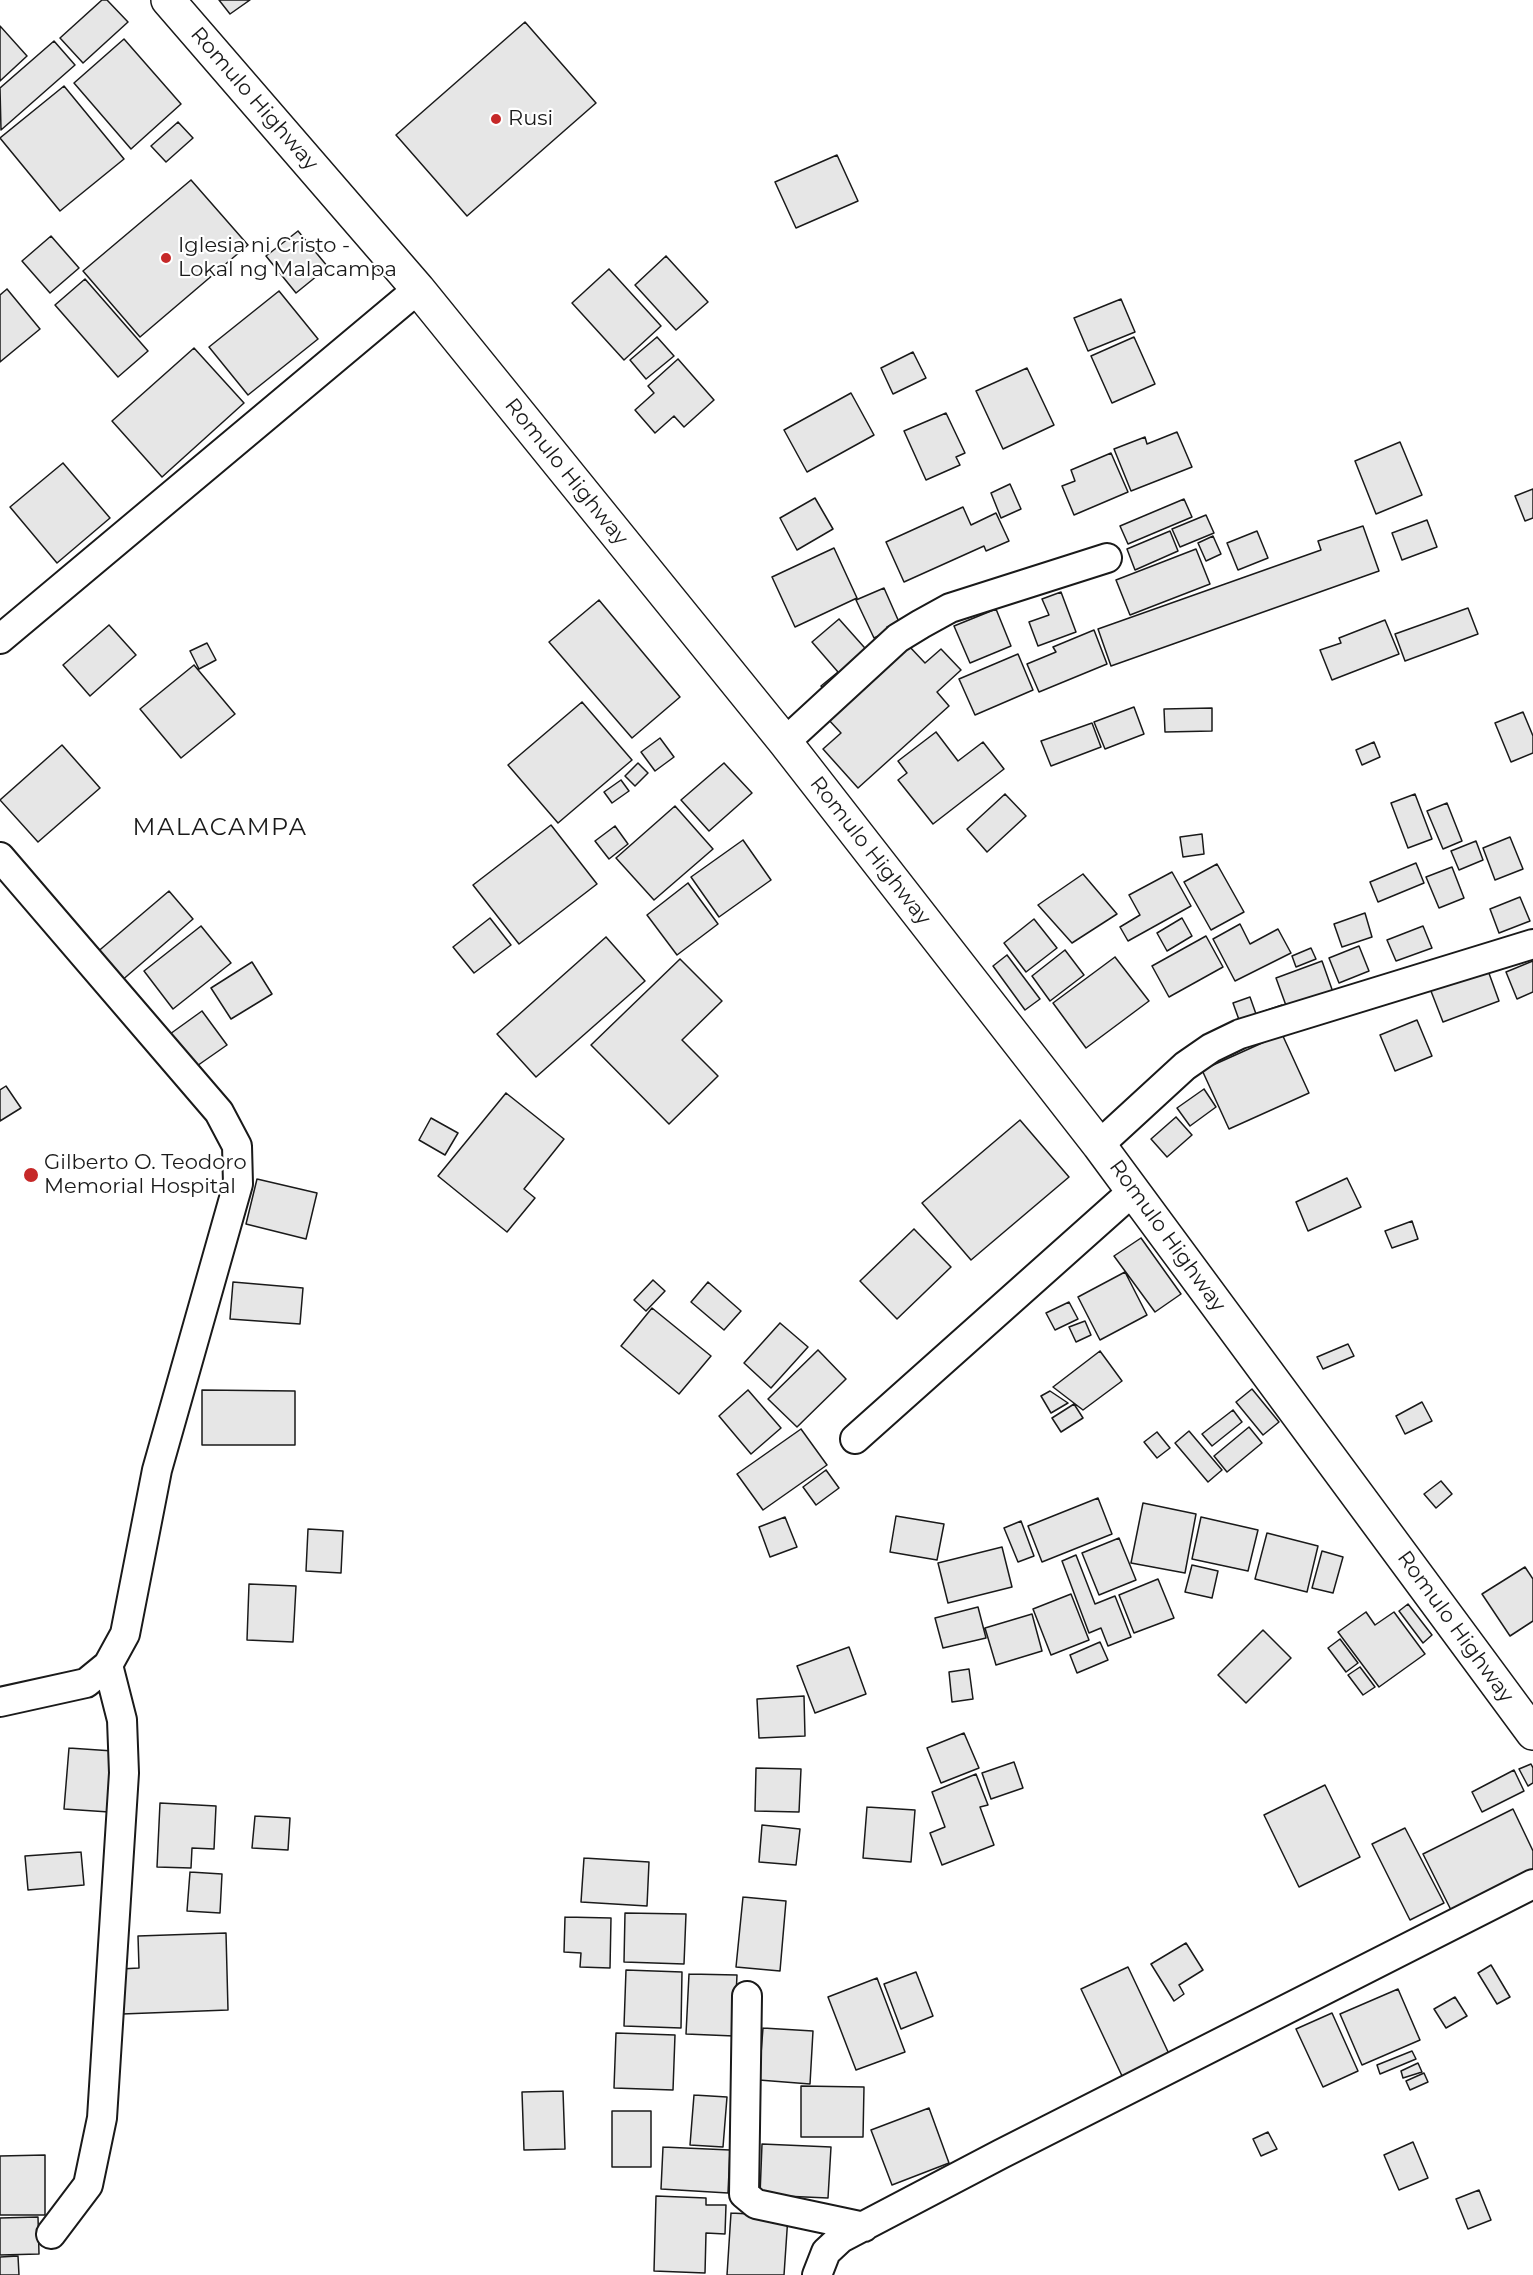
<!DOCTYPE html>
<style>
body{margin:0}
canvas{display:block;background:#fff}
</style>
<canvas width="1533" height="2275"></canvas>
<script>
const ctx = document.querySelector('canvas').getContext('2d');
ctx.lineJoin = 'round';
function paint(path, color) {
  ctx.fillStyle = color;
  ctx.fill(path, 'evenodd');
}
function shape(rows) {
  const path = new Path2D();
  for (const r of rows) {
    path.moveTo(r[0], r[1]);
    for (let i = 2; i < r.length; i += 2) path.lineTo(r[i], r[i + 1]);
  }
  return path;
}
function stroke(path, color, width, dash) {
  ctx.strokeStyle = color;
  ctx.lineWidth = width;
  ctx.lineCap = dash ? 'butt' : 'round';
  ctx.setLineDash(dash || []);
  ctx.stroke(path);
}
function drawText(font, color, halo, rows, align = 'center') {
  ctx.font = font + ' Montserrat,sans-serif';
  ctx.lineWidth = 4.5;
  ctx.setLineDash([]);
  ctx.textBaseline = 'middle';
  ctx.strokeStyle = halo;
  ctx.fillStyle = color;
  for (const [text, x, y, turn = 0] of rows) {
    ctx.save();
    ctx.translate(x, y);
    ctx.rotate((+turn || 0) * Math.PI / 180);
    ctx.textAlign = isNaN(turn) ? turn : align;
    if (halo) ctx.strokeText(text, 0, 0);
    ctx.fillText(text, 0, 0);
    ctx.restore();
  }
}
const building = shape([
 [102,0,107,0,128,22,83,63,60,38,102,0],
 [219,0,250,0,230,14,219,0],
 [525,22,596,103,467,216,396,135,525,22],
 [0,26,27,56,0,81,0,26],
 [124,39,181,104,131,149,74,83,124,39],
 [54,41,75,65,1,130,0,88,54,41],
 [64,86,124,159,60,211,0,138,64,86],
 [178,122,193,138,166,162,151,146,178,122],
 [837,155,858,201,796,228,775,182,837,155],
 [191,180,248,245,140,337,83,271,191,180],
 [298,231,328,267,296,293,266,256,298,231],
 [51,236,79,268,50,293,22,261,51,236],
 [666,256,708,302,676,330,635,285,666,256],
 [609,269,661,326,624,360,572,303,609,269],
 [85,279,148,351,118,377,55,305,85,279],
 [7,289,40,329,0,362,0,295,7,289],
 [279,291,318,339,248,395,209,347,279,291],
 [1121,299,1135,332,1088,351,1074,318,1121,299],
 [657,337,674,356,646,379,630,360,657,337],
 [1134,337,1155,384,1112,403,1091,356,1134,337],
 [194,348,244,403,162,477,112,421,194,348],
 [913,352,926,378,893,394,881,368,913,352],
 [678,359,714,400,684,427,674,416,655,433,635,410,654,393,648,386,678,359],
 [1027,368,1054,425,1003,449,976,391,1027,368],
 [851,393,874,435,807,472,784,430,851,393],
 [946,413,965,453,956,457,960,465,926,480,904,431,946,413],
 [1177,432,1192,467,1131,491,1114,449,1145,437,1147,444,1177,432],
 [1400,442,1422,495,1376,514,1355,461,1400,442],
 [1111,453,1128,492,1074,515,1062,486,1075,481,1071,470,1111,453],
 [63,463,110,518,57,563,10,507,63,463],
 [1010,484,1021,509,1001,518,991,493,1010,484],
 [1533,489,1533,518,1525,521,1515,496,1533,489],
 [815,498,833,529,797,550,780,518,815,498],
 [1184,499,1192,517,1128,544,1120,526,1184,499],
 [963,507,971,525,996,513,1009,541,986,551,984,546,904,582,886,542,963,507],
 [1206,515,1214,533,1180,547,1172,529,1206,515],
 [1427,520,1437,547,1402,560,1392,533,1427,520],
 [1363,526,1379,571,1111,666,1098,629,1321,550,1318,541,1363,526],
 [1170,531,1178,551,1135,570,1127,549,1170,531],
 [1257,531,1268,558,1238,570,1227,543,1257,531],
 [1213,536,1221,554,1206,561,1198,543,1213,536],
 [834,548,857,598,795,627,772,577,834,548],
 [1196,549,1210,584,1130,615,1116,580,1196,549],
 [884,588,899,622,887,627,889,631,874,638,856,600,884,588],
 [1061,592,1076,632,1038,646,1029,622,1049,615,1042,599,1061,592],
 [599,600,680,697,632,738,549,642,599,600],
 [1468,608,1478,634,1405,661,1395,634,1468,608],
 [996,609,1011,646,970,663,954,626,996,609],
 [839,619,872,656,828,694,821,686,838,672,812,642,839,619],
 [1385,620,1399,654,1332,680,1320,650,1341,643,1339,638,1385,620],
 [109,625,136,655,90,696,63,665,109,625],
 [1094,630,1107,664,1039,692,1027,664,1056,652,1053,647,1094,630],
 [207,643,216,660,199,669,190,651,207,643],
 [908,645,925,663,941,649,961,670,937,692,949,706,858,788,823,749,841,733,827,718,908,645],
 [1018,654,1033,690,975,715,959,679,1018,654],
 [194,665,235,714,181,758,140,709,194,665],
 [582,702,632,760,558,823,508,765,582,702],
 [1134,707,1144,734,1105,749,1094,722,1134,707],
 [1212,708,1212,731,1165,732,1164,709,1212,708],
 [1523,712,1533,736,1533,753,1511,762,1495,723,1523,712],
 [1092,723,1101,747,1051,766,1041,741,1092,723],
 [936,732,958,761,983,742,1004,769,933,824,898,780,907,773,898,761,936,732],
 [660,738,674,757,655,771,641,752,660,738],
 [1374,742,1380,757,1362,765,1356,750,1374,742],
 [62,745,100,788,38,842,0,800,62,745],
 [638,763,648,773,635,786,625,776,638,763],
 [724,763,752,793,709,831,681,800,724,763],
 [621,780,629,791,612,803,604,792,621,780],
 [1005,794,1026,816,987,852,967,829,1005,794],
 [1415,794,1432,839,1408,848,1391,803,1415,794],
 [1447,803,1462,841,1443,849,1427,811,1447,803],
 [675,806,713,849,654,900,616,858,675,806],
 [551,825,597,884,519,944,473,885,551,825],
 [615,826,628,844,609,859,595,841,615,826],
 [1202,834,1204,854,1183,857,1180,837,1202,834],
 [1510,837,1523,869,1495,880,1483,848,1510,837],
 [743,840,771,880,719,917,691,877,743,840],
 [1476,841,1483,860,1459,870,1451,851,1476,841],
 [1416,863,1424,883,1378,902,1370,882,1416,863],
 [1217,864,1244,912,1211,930,1184,882,1217,864],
 [1452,867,1464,898,1439,908,1426,877,1452,867],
 [1172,872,1191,906,1128,941,1120,927,1140,915,1129,895,1172,872],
 [1083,874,1117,914,1072,943,1038,905,1083,874],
 [688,883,718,924,677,955,647,915,688,883],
 [169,891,193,919,120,982,95,954,169,891],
 [1520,897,1530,921,1499,933,1490,909,1520,897],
 [1365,913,1372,937,1342,947,1334,924,1365,913],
 [490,918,511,945,474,973,453,947,490,918],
 [1182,918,1192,936,1167,951,1157,933,1182,918],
 [1034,919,1057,948,1026,972,1004,943,1034,919],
 [1240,924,1250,944,1278,929,1291,953,1235,981,1213,939,1240,924],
 [201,926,231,963,173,1009,144,971,201,926],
 [1423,926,1432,948,1396,961,1387,940,1423,926],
 [1206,936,1223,967,1169,997,1152,966,1206,936],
 [606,937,645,981,536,1077,497,1034,606,937],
 [1359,946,1369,971,1339,983,1329,958,1359,946],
 [1311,948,1316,959,1296,967,1292,956,1311,948],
 [1065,950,1084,975,1050,1001,1032,976,1065,950],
 [1007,955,1040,999,1025,1010,993,966,1007,955],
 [1115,957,1149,1001,1086,1048,1053,1003,1115,957],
 [680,959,722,1001,682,1040,718,1076,669,1124,591,1045,680,959],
 [1322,961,1334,995,1288,1011,1276,978,1322,961],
 [1533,961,1533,992,1517,999,1506,972,1533,961],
 [252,962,272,994,231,1019,211,988,252,962],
 [1486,965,1499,1001,1443,1022,1429,986,1486,965],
 [1250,997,1256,1014,1282,1005,1285,1015,1243,1031,1233,1003,1250,997],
 [202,1011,227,1045,194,1068,170,1034,202,1011],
 [1417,1020,1432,1056,1395,1071,1380,1035,1417,1020],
 [1282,1034,1309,1093,1229,1129,1202,1070,1282,1034],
 [6,1086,21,1108,0,1121,0,1090,6,1086],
 [1204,1089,1216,1107,1190,1126,1177,1108,1204,1089],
 [506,1093,564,1139,524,1189,535,1198,507,1232,438,1176,506,1093],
 [1176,1117,1192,1135,1167,1157,1151,1139,1176,1117],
 [431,1118,458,1133,445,1155,419,1140,431,1118],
 [1020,1120,1069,1177,971,1260,922,1203,1020,1120],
 [1347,1178,1361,1207,1308,1231,1296,1202,1347,1178],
 [257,1179,317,1193,306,1239,246,1224,257,1179],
 [1412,1221,1418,1239,1392,1248,1385,1231,1412,1221],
 [914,1229,951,1267,897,1319,860,1281,914,1229],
 [1141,1238,1181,1294,1155,1312,1114,1256,1141,1238],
 [1125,1272,1147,1315,1100,1340,1078,1297,1125,1272],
 [653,1280,665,1291,646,1311,634,1300,653,1280],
 [233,1282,303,1288,300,1324,230,1319,233,1282],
 [708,1282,741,1311,724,1330,691,1302,708,1282],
 [1069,1302,1078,1319,1055,1330,1046,1313,1069,1302],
 [652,1308,711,1356,679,1394,621,1346,652,1308],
 [1085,1321,1091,1335,1076,1342,1069,1327,1085,1321],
 [780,1323,808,1347,771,1388,744,1363,780,1323],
 [1348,1344,1354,1356,1323,1369,1317,1357,1348,1344],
 [818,1350,846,1379,797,1427,768,1399,818,1350],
 [1100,1351,1122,1381,1083,1410,1053,1387,1100,1351],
 [1252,1389,1279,1422,1263,1435,1236,1402,1252,1389],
 [202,1390,295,1391,295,1445,202,1445,202,1390],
 [748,1390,781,1428,751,1454,719,1416,748,1390],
 [1050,1391,1068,1403,1051,1413,1041,1396,1050,1391],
 [1422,1402,1432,1421,1405,1434,1396,1416,1422,1402],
 [1074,1404,1083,1418,1061,1432,1052,1418,1074,1404],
 [1233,1410,1242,1422,1212,1446,1202,1434,1233,1410],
 [1249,1427,1262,1443,1227,1472,1214,1456,1249,1427],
 [801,1429,827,1465,763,1510,737,1474,801,1429],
 [1189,1431,1222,1470,1208,1482,1175,1443,1189,1431],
 [1157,1432,1170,1448,1157,1458,1144,1442,1157,1432],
 [826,1470,839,1488,816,1505,803,1487,826,1470],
 [1441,1481,1452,1494,1436,1508,1424,1494,1441,1481],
 [1098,1498,1112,1534,1042,1562,1028,1526,1098,1498],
 [1143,1503,1196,1514,1185,1573,1131,1563,1143,1503],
 [896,1516,944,1524,937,1560,890,1552,896,1516],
 [785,1517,797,1547,770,1557,759,1527,785,1517],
 [1201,1517,1258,1530,1248,1571,1192,1559,1201,1517],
 [1021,1521,1034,1556,1018,1562,1004,1528,1021,1521],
 [308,1529,343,1531,341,1573,306,1571,308,1529],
 [1267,1533,1318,1546,1307,1592,1255,1579,1267,1533],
 [1119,1538,1136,1580,1099,1595,1082,1553,1119,1538],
 [1002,1547,1012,1587,948,1603,938,1563,1002,1547],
 [1322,1551,1343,1557,1333,1593,1312,1588,1322,1551],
 [1076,1555,1095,1604,1115,1596,1131,1637,1108,1646,1101,1628,1089,1633,1062,1561,1076,1555],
 [1192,1565,1218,1571,1212,1598,1185,1592,1192,1565],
 [1525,1567,1533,1579,1533,1621,1510,1636,1482,1594,1525,1567],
 [1158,1579,1174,1618,1134,1633,1119,1595,1158,1579],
 [249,1584,296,1586,293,1642,247,1640,249,1584],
 [1071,1594,1089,1640,1051,1655,1033,1609,1071,1594],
 [1408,1604,1432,1635,1423,1643,1399,1611,1408,1604],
 [978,1607,986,1638,943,1648,935,1618,978,1607],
 [1366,1612,1375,1625,1394,1612,1425,1654,1379,1687,1338,1632,1366,1612],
 [1032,1614,1042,1651,996,1665,985,1628,1032,1614],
 [1263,1630,1291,1658,1246,1703,1218,1675,1263,1630],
 [1340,1639,1358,1663,1346,1672,1328,1648,1340,1639],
 [1100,1642,1108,1660,1077,1673,1070,1655,1100,1642],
 [849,1647,866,1694,815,1713,797,1666,849,1647],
 [1360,1667,1375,1687,1363,1695,1348,1675,1360,1667],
 [969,1669,973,1699,952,1702,949,1672,969,1669],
 [804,1696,805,1736,759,1738,757,1699,804,1696],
 [964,1733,979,1768,941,1783,927,1748,964,1733],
 [69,1748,113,1751,109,1812,64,1809,69,1748],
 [1014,1762,1023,1788,991,1799,982,1773,1014,1762],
 [1531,1764,1533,1768,1533,1783,1528,1786,1519,1769,1531,1764],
 [756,1768,801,1769,799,1812,755,1811,756,1768],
 [1514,1770,1524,1791,1482,1812,1472,1792,1514,1770],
 [976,1774,988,1805,980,1807,994,1845,942,1865,930,1833,945,1827,932,1792,976,1774],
 [1325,1785,1360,1857,1299,1887,1264,1815,1325,1785],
 [160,1803,216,1806,214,1849,192,1848,191,1868,157,1867,160,1803],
 [867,1807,915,1810,911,1862,863,1858,867,1807],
 [1513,1809,1533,1851,1533,1878,1454,1916,1423,1854,1513,1809],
 [255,1816,290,1818,288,1850,252,1848,255,1816],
 [762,1825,800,1829,796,1865,759,1862,762,1825],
 [1405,1828,1444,1903,1410,1920,1372,1844,1405,1828],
 [81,1852,84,1885,28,1890,25,1856,81,1852],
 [584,1858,649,1862,647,1906,581,1902,584,1858],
 [190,1872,222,1874,220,1913,187,1911,190,1872],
 [743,1897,786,1901,780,1971,736,1967,743,1897],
 [625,1913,686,1914,684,1964,624,1962,625,1913],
 [565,1917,611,1918,610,1968,580,1967,581,1953,564,1952,565,1917],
 [226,1933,228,2010,122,2014,120,1969,139,1968,138,1936,226,1933],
 [1186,1943,1203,1970,1179,1985,1184,1994,1174,2001,1151,1964,1186,1943],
 [1491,1965,1510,1997,1497,2004,1478,1973,1491,1965],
 [1128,1967,1170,2056,1123,2078,1081,1989,1128,1967],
 [626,1970,682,1972,681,2028,624,2026,626,1970],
 [916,1972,933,2016,901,2029,884,1984,916,1972],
 [689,1974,737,1975,734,2036,686,2034,689,1974],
 [877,1978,905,2052,856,2070,828,1997,877,1978],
 [1398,1989,1420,2040,1362,2065,1340,2014,1398,1989],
 [1455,1997,1467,2016,1446,2028,1434,2009,1455,1997],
 [1332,2013,1358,2071,1323,2087,1296,2029,1332,2013],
 [763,2028,813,2031,810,2084,759,2080,763,2028],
 [616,2033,675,2035,673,2090,614,2088,616,2033],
 [1412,2051,1416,2059,1380,2074,1377,2065,1412,2051],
 [1418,2063,1422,2072,1403,2078,1401,2071,1418,2063],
 [1424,2073,1428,2082,1410,2090,1406,2081,1424,2073],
 [801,2086,864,2087,863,2137,801,2137,801,2086],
 [563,2091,565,2149,524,2150,522,2092,563,2091],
 [694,2095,727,2097,723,2147,690,2145,694,2095],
 [929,2108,949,2163,892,2185,871,2130,929,2108],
 [612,2111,651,2111,651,2167,612,2167,612,2111],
 [1268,2132,1277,2149,1261,2156,1253,2139,1268,2132],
 [1413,2142,1428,2178,1399,2190,1384,2155,1413,2142],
 [762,2144,831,2147,828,2198,760,2195,762,2144],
 [663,2147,730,2150,728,2193,661,2189,663,2147],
 [45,2155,45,2215,0,2215,0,2156,45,2155],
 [1479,2190,1491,2220,1468,2229,1456,2199,1479,2190],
 [656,2196,706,2198,706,2205,726,2205,725,2234,706,2233,705,2273,654,2271,656,2196],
 [731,2213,788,2216,784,2275,727,2275,731,2213],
 [38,2217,39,2254,0,2255,0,2218,38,2217],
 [18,2256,19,2275,0,2275,0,2257,18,2256]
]);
paint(building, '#e6e6e6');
stroke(building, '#1a1a1a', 1.5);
const minor = shape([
 [0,639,418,289],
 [785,742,898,638,921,624,950,608,1107,558],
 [0,857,219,1112,237,1146,238,1184,157,1470,125,1634,108,1665,86,1683,0,1702],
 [1099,1145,1185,1066,1211,1048,1240,1034,1533,944],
 [855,1439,1133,1191],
 [747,1996,744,2194,756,2204,864,2227],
 [51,2234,88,2185,102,2118,124,1773,122,1720,108,1665],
 [817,2275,826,2252,841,2238,1001,2154,1533,1884]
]);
const trunk = shape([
 [168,0,418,289,785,742,1099,1145,1533,1733]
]);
stroke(minor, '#1a1a1a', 32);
stroke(trunk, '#1a1a1a', 36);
stroke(minor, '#fff', 28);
stroke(trunk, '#fff', 33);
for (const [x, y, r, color] of [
 [496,119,6,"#c62828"],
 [166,258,6,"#c62828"],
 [31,1175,8,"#c62828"]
]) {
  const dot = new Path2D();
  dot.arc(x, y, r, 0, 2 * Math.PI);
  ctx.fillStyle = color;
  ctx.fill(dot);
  stroke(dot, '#fff', 2);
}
drawText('21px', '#1a1a1a', '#fff', [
 ["Romulo Highway",254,99,49],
 ["Romulo Highway",566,472,51],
 ["Romulo Highway",870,851,52],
 ["Romulo Highway",1167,1236,54],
 ["Romulo Highway",1455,1627,54]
]);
drawText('21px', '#1a1a1a', '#fff', [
 ["Rusi",508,119],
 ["Iglesia ni Cristo -",178,246],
 ["Lokal ng Malacampa",178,270],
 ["Gilberto O. Teodoro",44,1163],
 ["Memorial Hospital",44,1187]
], 'left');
ctx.letterSpacing = '1.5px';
drawText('24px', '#1a1a1a', '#fff', [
 ["MALACAMPA",220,828]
]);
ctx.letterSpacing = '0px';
</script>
